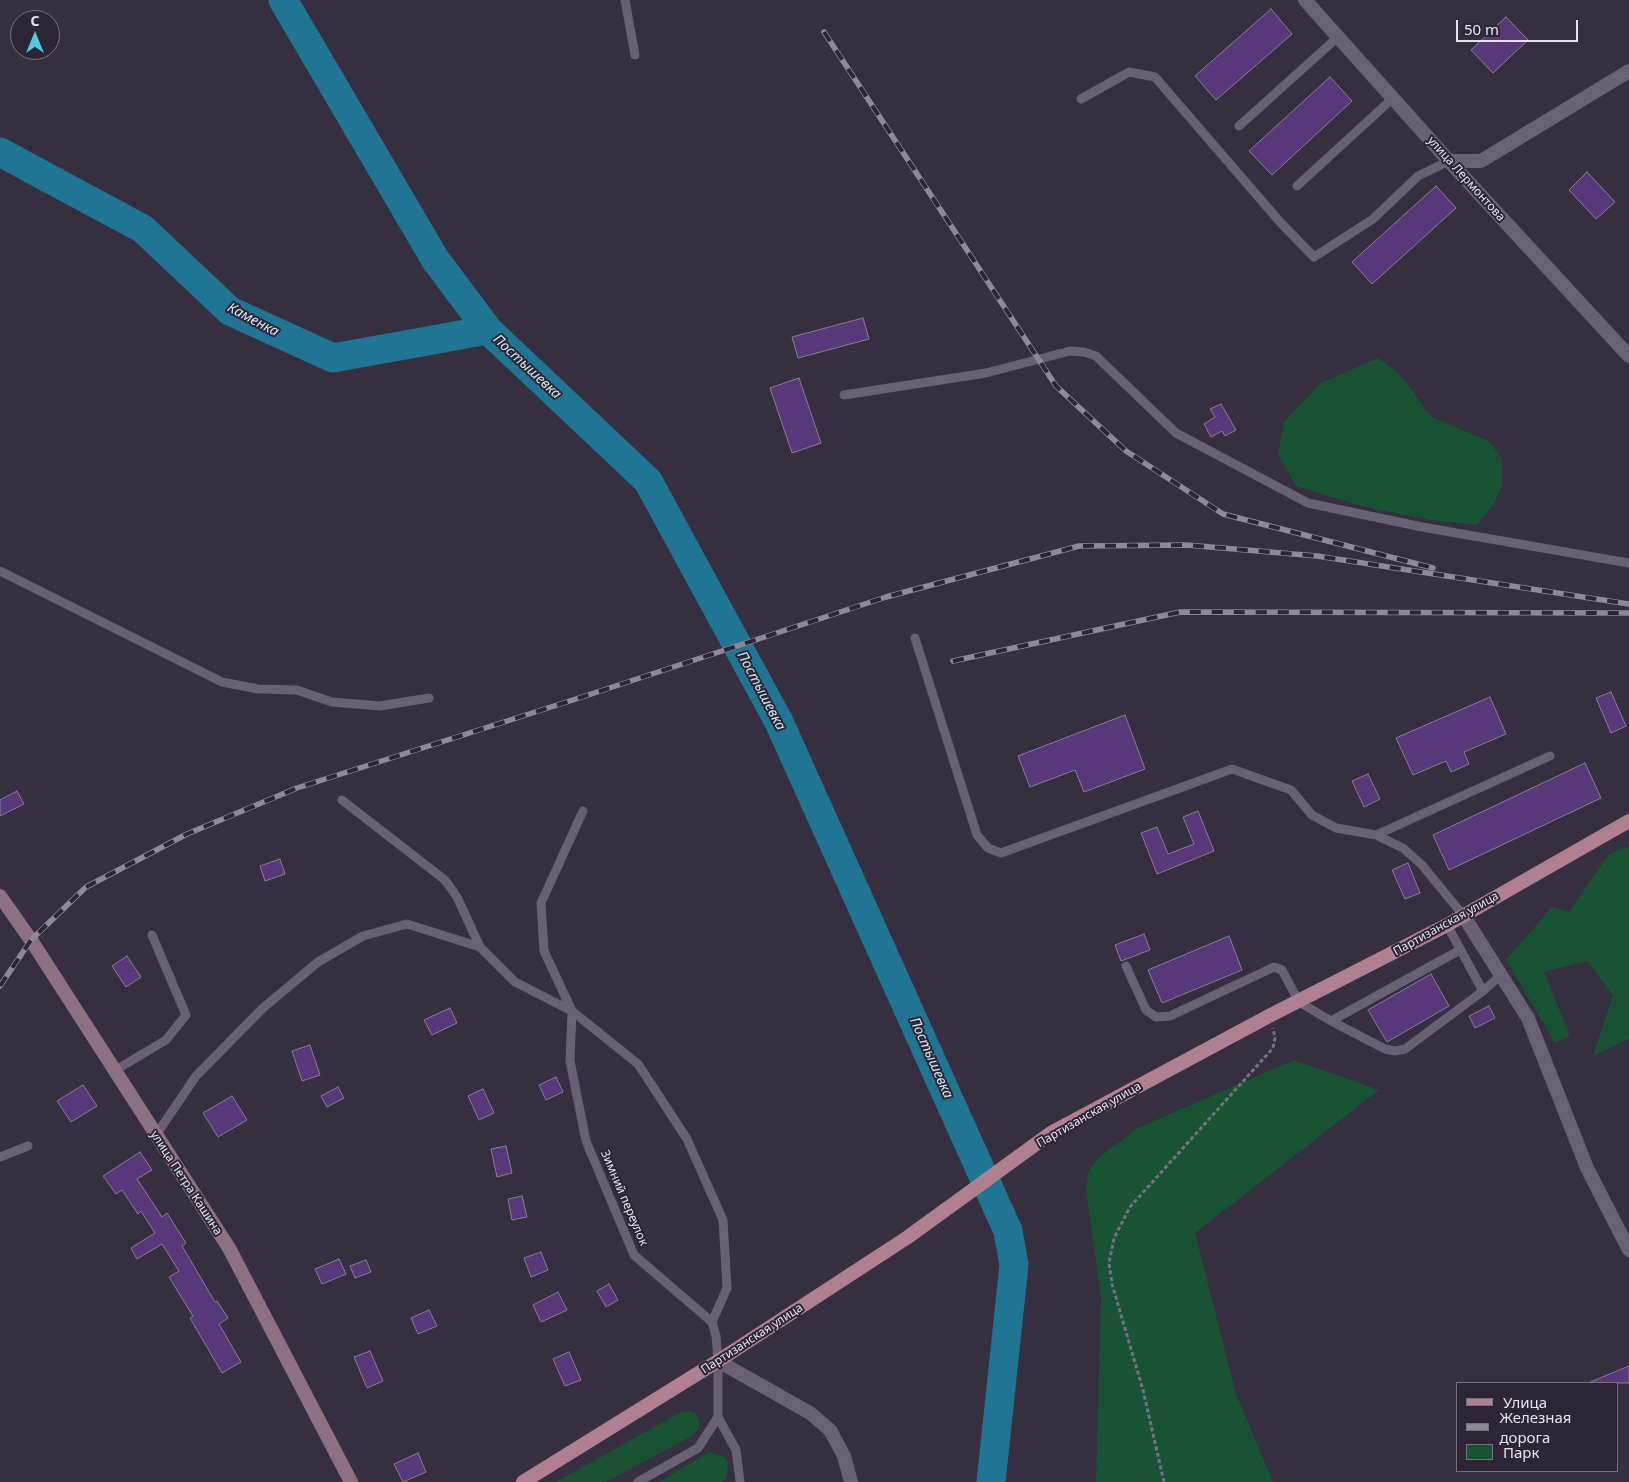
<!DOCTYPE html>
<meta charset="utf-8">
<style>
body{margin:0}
#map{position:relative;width:1629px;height:1482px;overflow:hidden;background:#362f40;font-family:"Noto Sans",sans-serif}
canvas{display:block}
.legend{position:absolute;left:1456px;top:1382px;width:162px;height:90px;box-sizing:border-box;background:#2c2535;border:1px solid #77717f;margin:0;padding:6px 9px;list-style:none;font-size:15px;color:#e7e3ee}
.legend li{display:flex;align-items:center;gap:10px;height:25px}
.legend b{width:25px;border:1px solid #77717f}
.north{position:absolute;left:10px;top:10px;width:50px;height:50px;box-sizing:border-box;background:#2c2535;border:1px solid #77717f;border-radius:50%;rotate:0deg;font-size:14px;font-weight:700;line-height:20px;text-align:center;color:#e7e3ee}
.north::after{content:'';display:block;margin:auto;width:18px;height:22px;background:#54cadd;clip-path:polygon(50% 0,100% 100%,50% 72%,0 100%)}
.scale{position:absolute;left:1456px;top:20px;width:122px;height:22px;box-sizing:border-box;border:2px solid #e7e3ee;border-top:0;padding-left:6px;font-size:15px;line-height:18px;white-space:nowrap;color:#e7e3ee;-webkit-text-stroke:4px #2c2535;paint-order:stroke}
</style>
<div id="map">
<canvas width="1629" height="1482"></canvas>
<ul class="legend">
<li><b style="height:6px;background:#b18090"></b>Улица</li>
<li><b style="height:6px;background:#8e8997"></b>Железная дорога</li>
<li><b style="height:14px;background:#185333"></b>Парк</li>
</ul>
<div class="north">С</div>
<div class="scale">50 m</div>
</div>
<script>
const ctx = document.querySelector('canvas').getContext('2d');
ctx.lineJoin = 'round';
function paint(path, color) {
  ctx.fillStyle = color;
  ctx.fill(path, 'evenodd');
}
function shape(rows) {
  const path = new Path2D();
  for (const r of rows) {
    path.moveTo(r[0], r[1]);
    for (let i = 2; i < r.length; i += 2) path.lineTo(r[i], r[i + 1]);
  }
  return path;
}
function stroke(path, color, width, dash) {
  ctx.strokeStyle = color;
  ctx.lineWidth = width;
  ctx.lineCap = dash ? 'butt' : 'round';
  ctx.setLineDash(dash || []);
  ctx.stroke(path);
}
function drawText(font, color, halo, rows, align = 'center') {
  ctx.font = font + ' "Noto Sans",sans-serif';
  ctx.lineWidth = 4;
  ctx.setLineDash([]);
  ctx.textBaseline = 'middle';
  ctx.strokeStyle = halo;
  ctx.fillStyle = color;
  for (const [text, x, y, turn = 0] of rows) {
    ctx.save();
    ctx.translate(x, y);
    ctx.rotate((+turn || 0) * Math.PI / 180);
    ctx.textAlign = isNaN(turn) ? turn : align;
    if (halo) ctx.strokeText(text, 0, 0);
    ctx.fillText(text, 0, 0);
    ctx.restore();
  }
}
paint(shape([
 [1378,358,1401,375,1431,417,1489,441,1502,459,1502,486,1493,505,1477,525,1431,520,1365,507,1296,486,1278,454,1284,422,1321,383],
 [1629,846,1629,1039,1593,1056,1613,996,1588,961,1544,972,1570,1036,1555,1043,1506,960,1552,907,1569,912,1609,854],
 [1294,1060,1379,1090,1195,1233,1236,1394,1273,1482,1096,1482,1101,1298,1086,1189,1088,1173,1097,1159,1138,1128],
 [688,1411,695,1413,699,1419,699,1428,692,1436,606,1482,556,1482,681,1412],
 [709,1452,723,1456,728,1462,726,1478,722,1482,659,1482]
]), '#185333');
stroke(shape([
 [283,0,435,259,488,330,648,481,779,722,1008,1231,1014,1265,991,1482],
 [0,152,143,229,230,311,333,358,488,330]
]), '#207594', 29);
const building = shape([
 [1271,9,1292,34,1216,100,1195,76,1271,9],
 [1506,17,1528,40,1493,73,1471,50,1506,17],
 [1330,77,1352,101,1272,175,1249,151,1330,77],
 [1587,172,1615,202,1596,219,1569,190,1587,172],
 [1436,186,1456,208,1372,284,1352,262,1436,186],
 [863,318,869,339,798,358,792,337,863,318],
 [799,378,821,443,792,453,770,388,799,378],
 [1221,404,1236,430,1225,436,1222,431,1211,437,1204,424,1215,417,1210,409,1221,404],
 [1611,692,1626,726,1611,733,1596,698,1611,692],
 [1490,697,1506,734,1464,752,1469,764,1451,772,1446,761,1413,775,1396,738,1490,697],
 [1125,715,1145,769,1084,792,1075,770,1030,787,1018,756,1125,715],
 [1585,763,1601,798,1449,870,1433,835,1585,763],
 [1368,774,1380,799,1364,807,1352,781,1368,774],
 [17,791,24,804,0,816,0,800,17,791],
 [1198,811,1214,851,1157,874,1141,833,1157,827,1168,854,1194,844,1183,817,1198,811],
 [280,859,285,874,265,881,260,866,280,859],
 [1408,863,1420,893,1405,899,1392,870,1408,863],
 [1144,934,1150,950,1121,961,1115,945,1144,934],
 [1229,936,1242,970,1162,1003,1148,970,1229,936],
 [127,956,141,977,126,987,112,966,127,956],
 [1431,974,1449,1006,1387,1042,1368,1010,1431,974],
 [1489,1006,1495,1018,1475,1028,1469,1016,1489,1006],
 [450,1008,457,1023,432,1035,424,1020,450,1008],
 [310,1045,320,1075,302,1081,292,1051,310,1045],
 [556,1077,563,1092,546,1100,539,1085,556,1077],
 [83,1085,97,1106,71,1122,57,1101,83,1085],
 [338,1087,344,1098,327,1107,321,1096,338,1087],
 [483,1089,494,1113,479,1120,468,1096,483,1089],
 [232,1096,247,1120,218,1137,203,1113,232,1096],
 [506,1146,512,1173,497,1177,491,1149,506,1146],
 [140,1152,152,1170,137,1179,162,1217,167,1213,186,1243,182,1246,215,1302,217,1301,228,1318,219,1324,241,1362,222,1373,190,1318,193,1316,169,1277,179,1271,162,1244,137,1259,131,1248,155,1233,141,1211,138,1214,122,1190,116,1194,103,1176,140,1152],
 [522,1196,527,1217,512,1220,508,1199,522,1196],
 [541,1252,548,1270,531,1277,524,1258,541,1252],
 [339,1259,346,1274,322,1284,315,1269,339,1259],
 [366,1260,371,1272,355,1278,350,1266,366,1260],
 [609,1284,618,1300,606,1307,597,1291,609,1284],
 [558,1292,567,1310,541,1322,533,1305,558,1292],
 [429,1310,437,1326,418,1334,411,1318,429,1310],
 [370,1351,383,1381,367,1388,354,1357,370,1351],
 [569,1352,581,1380,565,1386,553,1359,569,1352],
 [1629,1366,1629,1383,1588,1383,1629,1366],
 [418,1453,426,1472,403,1482,394,1464,418,1453]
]);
paint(building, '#58377b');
stroke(building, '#887f93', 1);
stroke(shape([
 [1164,1482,1143,1390,1112,1284,1109,1263,1114,1238,1130,1207,1273,1048,1275,1038,1273,1028]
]), '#777280', 3, [4, 2.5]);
stroke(shape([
 [625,0,635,55],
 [1081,99,1129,72,1155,77,1280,222,1314,257,1373,219,1418,176,1449,161],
 [1239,126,1338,37],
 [1297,186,1393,98],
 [844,395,986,373,1070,351,1084,352,1096,356,1176,433,1308,503,1422,527,1629,563],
 [0,571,222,682,258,689,297,690,332,702,380,706,429,698],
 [915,638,977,835,988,848,1001,853,1232,769,1291,790,1312,815,1336,828,1376,835,1403,848,1422,865,1463,915],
 [342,800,445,880,457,897,480,947],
 [583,811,541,903,544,951,572,1011,570,1061,586,1141,634,1255,712,1322,716,1336,718,1361,718,1417,736,1450,740,1482],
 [1376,835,1550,756],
 [1447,925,1483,991],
 [1126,966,1146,1010,1156,1017,1170,1016,1274,967,1282,970,1299,1002,1331,1021,1460,950],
 [1331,1021,1385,1049,1395,1051,1405,1049,1483,991,1502,974],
 [114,1071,166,1040,186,1015,152,935],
 [156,1135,196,1076,263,1008,318,962,363,936,407,924,480,947,515,982,572,1011,638,1064,687,1139,723,1220,727,1288,712,1322],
 [0,1157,28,1146],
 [638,1482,698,1448,718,1417]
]), '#686073', 9);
stroke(shape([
 [1305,0,1449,161,1629,356],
 [1449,161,1481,161,1629,71],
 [1463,915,1528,1018,1587,1168,1629,1250],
 [718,1361,810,1413,830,1430,844,1456,851,1482]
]), '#686073', 14);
stroke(shape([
 [0,896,31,940,229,1248,351,1482]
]), '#8d7082', 14);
stroke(shape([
 [523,1482,718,1361,908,1237,1051,1133,1269,1016,1447,925,1629,821]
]), '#b18090', 14);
const rail = shape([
 [824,32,1056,386,1126,451,1223,514,1433,568],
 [953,661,1180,612,1629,613],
 [0,986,31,940,86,887,187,834,297,788,576,699,886,597,1079,546,1187,545,1317,556,1629,604]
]);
stroke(rail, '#8e8997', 5.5);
stroke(rail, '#2c2535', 4, [11]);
drawText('12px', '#e7e3ee', '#2c2535', [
 ["улица Лермонтова",1466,179,48],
 ["Партизанская улица",1446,924,-29],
 ["Партизанская улица",1089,1115,-30],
 ["улица Петра Кашина",186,1183,57],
 ["Зимний переулок",624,1198,67],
 ["Партизанская улица",752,1339,-33]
]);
drawText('italic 14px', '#d1e8f4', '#2c2535', [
 ["Каменка",253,320,28],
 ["Постышевка",527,367,43],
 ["Постышевка",761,691,62],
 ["Постышевка",931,1058,66]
]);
</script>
